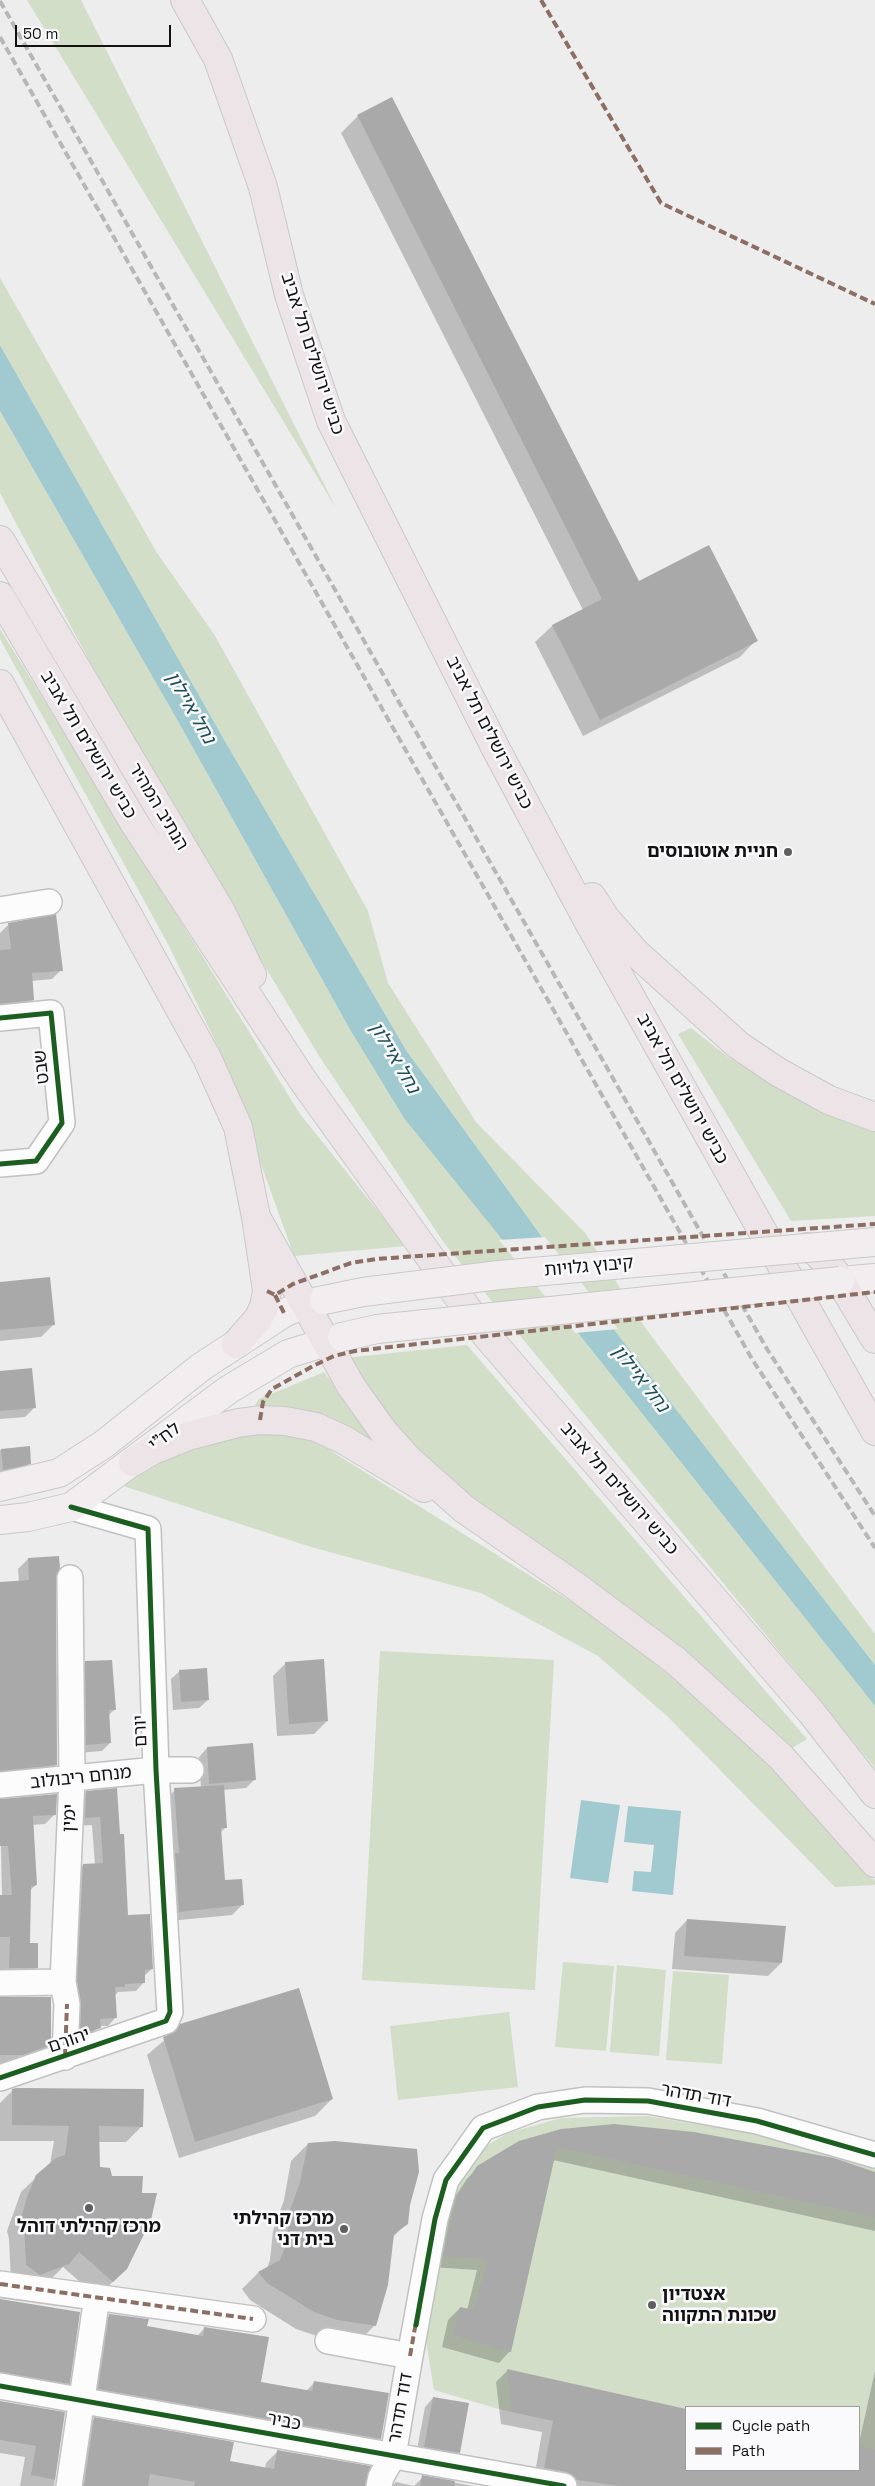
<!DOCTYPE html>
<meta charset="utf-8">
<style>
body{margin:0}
#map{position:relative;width:875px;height:2486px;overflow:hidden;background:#ededee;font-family:"Space Grotesk",sans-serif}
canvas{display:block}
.legend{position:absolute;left:685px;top:2406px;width:175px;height:65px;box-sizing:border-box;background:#fafafc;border:1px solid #9d9d9f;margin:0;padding:6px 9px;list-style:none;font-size:15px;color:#121213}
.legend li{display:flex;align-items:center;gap:10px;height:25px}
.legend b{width:25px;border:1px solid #9d9d9f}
.scale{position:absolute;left:15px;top:25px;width:156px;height:22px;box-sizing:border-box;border:2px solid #121213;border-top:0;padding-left:6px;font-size:15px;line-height:18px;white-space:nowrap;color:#121213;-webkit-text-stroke:4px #fafafc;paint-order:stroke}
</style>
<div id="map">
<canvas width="875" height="2486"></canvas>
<ul class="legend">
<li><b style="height:6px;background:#1b5e20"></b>Cycle path</li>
<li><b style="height:6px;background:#8d6e63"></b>Path</li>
</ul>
<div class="scale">50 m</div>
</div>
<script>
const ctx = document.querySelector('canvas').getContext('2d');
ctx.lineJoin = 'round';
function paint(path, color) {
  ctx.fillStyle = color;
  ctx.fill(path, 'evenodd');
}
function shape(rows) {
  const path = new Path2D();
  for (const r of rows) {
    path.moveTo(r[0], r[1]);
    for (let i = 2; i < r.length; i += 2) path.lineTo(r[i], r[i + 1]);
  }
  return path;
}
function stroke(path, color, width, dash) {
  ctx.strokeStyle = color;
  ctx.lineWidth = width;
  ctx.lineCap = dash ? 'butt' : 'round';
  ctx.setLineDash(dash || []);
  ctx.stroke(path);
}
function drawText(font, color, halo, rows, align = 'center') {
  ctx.font = font + ' "Space Grotesk","Noto Sans Hebrew",sans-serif';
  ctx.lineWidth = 5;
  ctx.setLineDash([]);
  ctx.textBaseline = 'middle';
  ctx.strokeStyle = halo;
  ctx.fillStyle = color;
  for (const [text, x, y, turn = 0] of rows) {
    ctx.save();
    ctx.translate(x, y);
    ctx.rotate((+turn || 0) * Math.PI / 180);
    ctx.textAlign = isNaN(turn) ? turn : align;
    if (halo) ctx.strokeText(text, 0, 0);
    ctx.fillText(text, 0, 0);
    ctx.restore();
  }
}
paint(shape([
 [27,0,81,0,336,508],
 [0,278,157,553,214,634,368,911,388,983,476,1122,586,1234,644,1326,875,1634,875,1665,542,1237,406,1050,226,743,0,345],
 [0,411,183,730,348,1026,578,1333,875,1706,875,1768,444,1243,319,1056,158,790,0,493],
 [0,629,300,1114,406,1246,294,1256,221,1053,168,944,0,639],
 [691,1028,728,1057,771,1084,813,1107,875,1131,875,1216,791,1221,678,1034],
 [467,1345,807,1739,789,1750,469,1502,397,1431,345,1358],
 [324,1372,374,1440,367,1448,258,1410,255,1405,259,1399],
 [283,1432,312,1439,607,1624,713,1711,789,1780,875,1881,875,1885,835,1887,667,1716,598,1656,481,1593,311,1547,114,1483,131,1470,221,1436],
 [380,1651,554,1660,535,1990,362,1980],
 [563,1962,614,1966,606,2051,555,2047],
 [617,1965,666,1970,659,2056,610,2052],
 [673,1971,729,1975,722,2064,666,2060],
 [509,2012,518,2087,398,2100,390,2026],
 [647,2116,750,2133,875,2165,875,2486,793,2470,859,2470,859,2407,686,2407,686,2448,502,2410,434,2390,426,2341,433,2268,451,2196,474,2153,508,2133,561,2118]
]), '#d2dec8');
paint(shape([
 [0,345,226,743,406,1050,542,1237,875,1665,875,1706,578,1333,404,1118,348,1026,183,730,0,411],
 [581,1800,620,1805,608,1883,570,1878],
 [628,1806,681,1811,673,1895,632,1891,634,1871,651,1872,654,1845,624,1842]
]), '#a0c9d0');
paint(shape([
 [545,1237,618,1329,575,1333,499,1240]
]), '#ededee');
paint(shape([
 [358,116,639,583,756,640,740,657,583,736,535,642,552,626,583,610,341,133],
 [9,924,61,970,52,979,31,981,33,1000,24,1009,0,1011,0,933],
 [0,1283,54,1324,41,1337,0,1341],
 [0,1372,34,1408,25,1417,0,1419],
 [29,1448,29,1463,20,1473,0,1478,0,1450],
 [28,1559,54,1578,56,1765,46,1775,0,1779,0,1584,19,1582,18,1569],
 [86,1663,115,1709,108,1716,110,1743,102,1751,78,1753,77,1671],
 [286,1663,327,1721,314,1734,277,1736,273,1676],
 [180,1671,208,1700,199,1708,173,1710,171,1679],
 [207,1748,254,1780,246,1788,223,1790,225,1828,220,1833,224,1881,242,1905,232,1915,169,1921,165,1800,175,1790,201,1788,199,1757],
 [86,1792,119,1836,127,1917,152,1969,144,1976,144,1982,136,1991,118,1992,115,1995,116,2017,108,2026,99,2026,91,2036,73,2042,75,1874,83,1865,95,1865,92,1825,77,1826,78,1801],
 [0,1800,55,1814,45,1824,32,1825,36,1885,29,1891,29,1944,37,1968,27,1977,0,1978,0,1897,2,1897],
 [687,1920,781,1963,768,1976,672,1969,675,1933],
 [0,1999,50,2045,39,2056,0,2065],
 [181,2026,332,2099,315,2116,179,2158,147,2055],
 [13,2090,142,2126,126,2142,98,2142,98,2168,126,2269,97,2297,63,2267,51,2279,11,2281,9,2239,7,2231,21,2192,50,2164,54,2141,0,2141,0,2103],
 [520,2142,875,2174,875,2231,553,2160,510,2351,499,2363,442,2347,448,2320,460,2308,467,2310,477,2270,432,2267,446,2211,466,2180,478,2167],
 [308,2144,407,2223,392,2238,375,2325,358,2342,320,2337,296,2329,250,2300,242,2289,258,2273,267,2268,270,2260,273,2231,284,2200,291,2161],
 [0,2299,68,2383,57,2395,0,2385],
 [110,2315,146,2327,197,2336,205,2328,259,2383,306,2391,314,2383,380,2438,370,2449,88,2399,99,2326],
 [508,2370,686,2410,686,2470,859,2470,859,2443,875,2371,875,2486,561,2486,534,2479,542,2432,501,2424,496,2382],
 [433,2398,459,2452,450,2461,416,2455,425,2407],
 [0,2402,64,2413,54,2486,20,2486,25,2457,0,2453],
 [94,2419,229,2462,265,2469,266,2463,278,2451,364,2486,74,2486,83,2430],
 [423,2477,474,2486,392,2486,396,2482,414,2486]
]), '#0003');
paint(shape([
 [392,97,639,581,709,545,758,641,600,720,552,625,602,599,357,115],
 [56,914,63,971,32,973,34,1000,0,1004,0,950,11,949,8,923],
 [50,1277,55,1325,0,1330,0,1282],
 [32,1368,36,1408,0,1411,0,1371],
 [30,1446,31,1464,3,1470,1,1449],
 [59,1556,60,1568,56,1578,57,1765,0,1771,0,1582,29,1580,28,1558],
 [324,1659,328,1721,289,1724,285,1662],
 [112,1660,116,1710,109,1710,111,1743,86,1745,85,1661],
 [207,1668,209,1700,181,1702,179,1670],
 [253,1743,256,1780,209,1784,207,1747],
 [224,1785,227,1828,221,1828,225,1880,242,1879,244,1905,179,1912,175,1853,179,1853,174,1788],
 [117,1788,120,1834,124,1834,128,1915,150,1914,153,1969,145,1970,145,1983,125,1984,125,1987,115,1987,117,2018,100,2019,101,2028,80,2035,81,2004,77,1981,83,1864,103,1863,100,1817,85,1818,86,1791],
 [57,1794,56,1815,33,1816,37,1885,31,1886,30,1943,38,1943,38,1968,9,1968,10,1937,0,1937,0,1895,12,1895,8,1846,0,1846,0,1799],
 [687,1919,786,1926,782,1963,684,1956],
 [299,1988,333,2099,195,2142,163,2037,175,2032,180,2024],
 [0,1997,51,1997,51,2045,23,2055,0,2055],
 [16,2088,144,2089,143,2127,99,2126,100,2167,110,2168,112,2176,143,2176,142,2193,157,2193,151,2220,127,2269,113,2282,79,2252,69,2264,40,2275,26,2265,24,2223,22,2215,27,2197,36,2175,56,2158,65,2155,69,2126,12,2125,12,2089],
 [614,2124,694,2132,834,2158,875,2172,875,2217,557,2147,511,2352,453,2335,460,2307,474,2310,488,2259,443,2256,457,2198,477,2166,519,2141,561,2129],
 [335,2141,417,2149,419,2172,410,2205,408,2224,394,2234,388,2285,376,2326,337,2320,314,2312,267,2283,258,2272,280,2260,287,2242,289,2213,300,2182,308,2143],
 [0,2299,80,2312,70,2384,0,2372],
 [109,2314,149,2319,147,2326,203,2336,204,2327,269,2337,261,2382,312,2391,314,2381,389,2393,381,2439,98,2389],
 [507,2369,686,2409,686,2470,859,2470,859,2446,875,2450,875,2486,619,2486,577,2480,567,2472,544,2468,553,2421,512,2412],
 [433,2397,469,2403,460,2453,424,2447],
 [0,2401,65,2412,55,2480,31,2475,36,2446,0,2440],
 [94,2417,234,2442,230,2461,274,2469,277,2450,371,2466,365,2486,194,2486,195,2482,150,2474,148,2486,84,2486],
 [422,2475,455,2481,454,2486,420,2486]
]), '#a9a9aa');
const minor = shape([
 [0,910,49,902],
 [0,1018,51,1013,62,1123,36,1161,0,1164],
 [0,1785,156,1770,191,1770],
 [0,1983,63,1982],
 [65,2057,67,2004,63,1982,72,1779,70,1578],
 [0,2078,166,2021,170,2012,156,1770,148,1529,71,1507],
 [0,2284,253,2319],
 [328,2341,410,2356,393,2456,381,2477,379,2486],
 [410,2356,435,2219,446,2180,483,2128,538,2107,585,2100,648,2101,757,2121,875,2155],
 [0,2386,564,2486],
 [69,2486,97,2297]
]);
const major = shape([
 [840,1281,875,1278],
 [0,1487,59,1473,104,1444,201,1367,284,1313,305,1304,324,1300],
 [0,1520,28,1517,71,1507,228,1390,288,1354,342,1337]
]);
const highway = shape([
 [185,0,218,59,263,187,289,295,331,421,496,749,588,921,875,1431],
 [0,540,220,910,252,975],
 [0,596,135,824,304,1082,486,1335,811,1712,875,1794],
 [0,684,207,1058,238,1127,256,1217,267,1291,264,1307,258,1319,236,1344],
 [592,897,606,919,636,953,738,1045,778,1072,829,1100,875,1117],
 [256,1217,351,1386,383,1431,408,1459,464,1509,574,1585,676,1661,781,1757,875,1863],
 [807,1247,817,1253,834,1271,875,1339],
 [133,1462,153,1450,188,1436,238,1423,260,1420,285,1421,316,1427,344,1440,424,1488]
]);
stroke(minor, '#c1c1c2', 28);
stroke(major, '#c9c9c9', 30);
stroke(highway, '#c9c9c9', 30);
stroke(minor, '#fcfcfc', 25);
stroke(major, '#f2eef0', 28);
stroke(highway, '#ece4e7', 28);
stroke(shape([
 [0,1,767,1349,875,1516],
 [0,37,752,1359,875,1548]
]), '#b7b7b8', 4, [8, 4]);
const majorBridge = shape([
 [324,1300,363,1292,499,1275,875,1242],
 [342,1337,377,1329,840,1281]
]);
stroke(majorBridge, '#c9c9c9', 30, []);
stroke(majorBridge, '#f2eef0', 28);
stroke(shape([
 [541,0,661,203,875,304],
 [267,1291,275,1295,293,1284,351,1263,376,1259,875,1224],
 [275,1295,284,1313],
 [260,1420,263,1402,272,1389,315,1365,334,1356,355,1351,875,1292],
 [65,2057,67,2004],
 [0,2284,253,2319],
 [410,2356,416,2322]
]), '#8d6e63', 4, [8, 4]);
stroke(shape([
 [0,1018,51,1013,62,1123,36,1161,0,1164],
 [0,2078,166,2021,170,2012,156,1770,148,1529,71,1507],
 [416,2325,435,2219,446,2180,483,2128,538,2107,585,2100,648,2101,757,2121,875,2155],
 [0,2386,564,2486]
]), '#1b5e20', 5);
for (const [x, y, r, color] of [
 [788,852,5,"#5f5f60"],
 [89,2208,5,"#5f5f60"],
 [344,2229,5,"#5f5f60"],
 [652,2305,5,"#5f5f60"]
]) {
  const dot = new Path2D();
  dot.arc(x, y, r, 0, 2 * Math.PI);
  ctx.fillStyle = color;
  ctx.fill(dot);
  stroke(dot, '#fafafc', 2);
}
drawText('18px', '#121213', '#fafafc', [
 ["כביש ירושלים תל אביב",312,354,72],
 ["כביש ירושלים תל אביב",489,733,63],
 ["כביש ירושלים תל אביב",88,745,59],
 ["הנתיב המהיר",158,807,59],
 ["שבט",42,1067,-96],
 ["כביש ירושלים תל אביב",682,1089,61],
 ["קיבוץ גלויות",589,1267,-5],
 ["לח\"י",165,1437,-37],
 ["כביש ירושלים תל אביב",619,1489,49],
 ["יורם",141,1731,-92],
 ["מנחם ריבולוב",81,1778,-6],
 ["ימין",70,1818,-87],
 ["יהורם",69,2041,-19],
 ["דוד תדהר",696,2096,10],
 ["דוד תדהר",401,2408,-80],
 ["כביר",284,2422,10]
]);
drawText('bold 18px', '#121213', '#fafafc', [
 ["חניית אוטובוסים",778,852],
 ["מרכז קהילתי",334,2219],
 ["בית דני",334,2240],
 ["מרכז קהילתי דוהל",89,2227,"center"],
 ["אצטדיון",662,2295,"left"],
 ["שכונת התקווה",662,2316,"left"]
], 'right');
drawText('italic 19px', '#1e5058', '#fafafc', [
 ["נחל איילון",190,708,60],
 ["נחל איילון",394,1058,59],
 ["נחל איילון",640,1379,52]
]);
</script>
